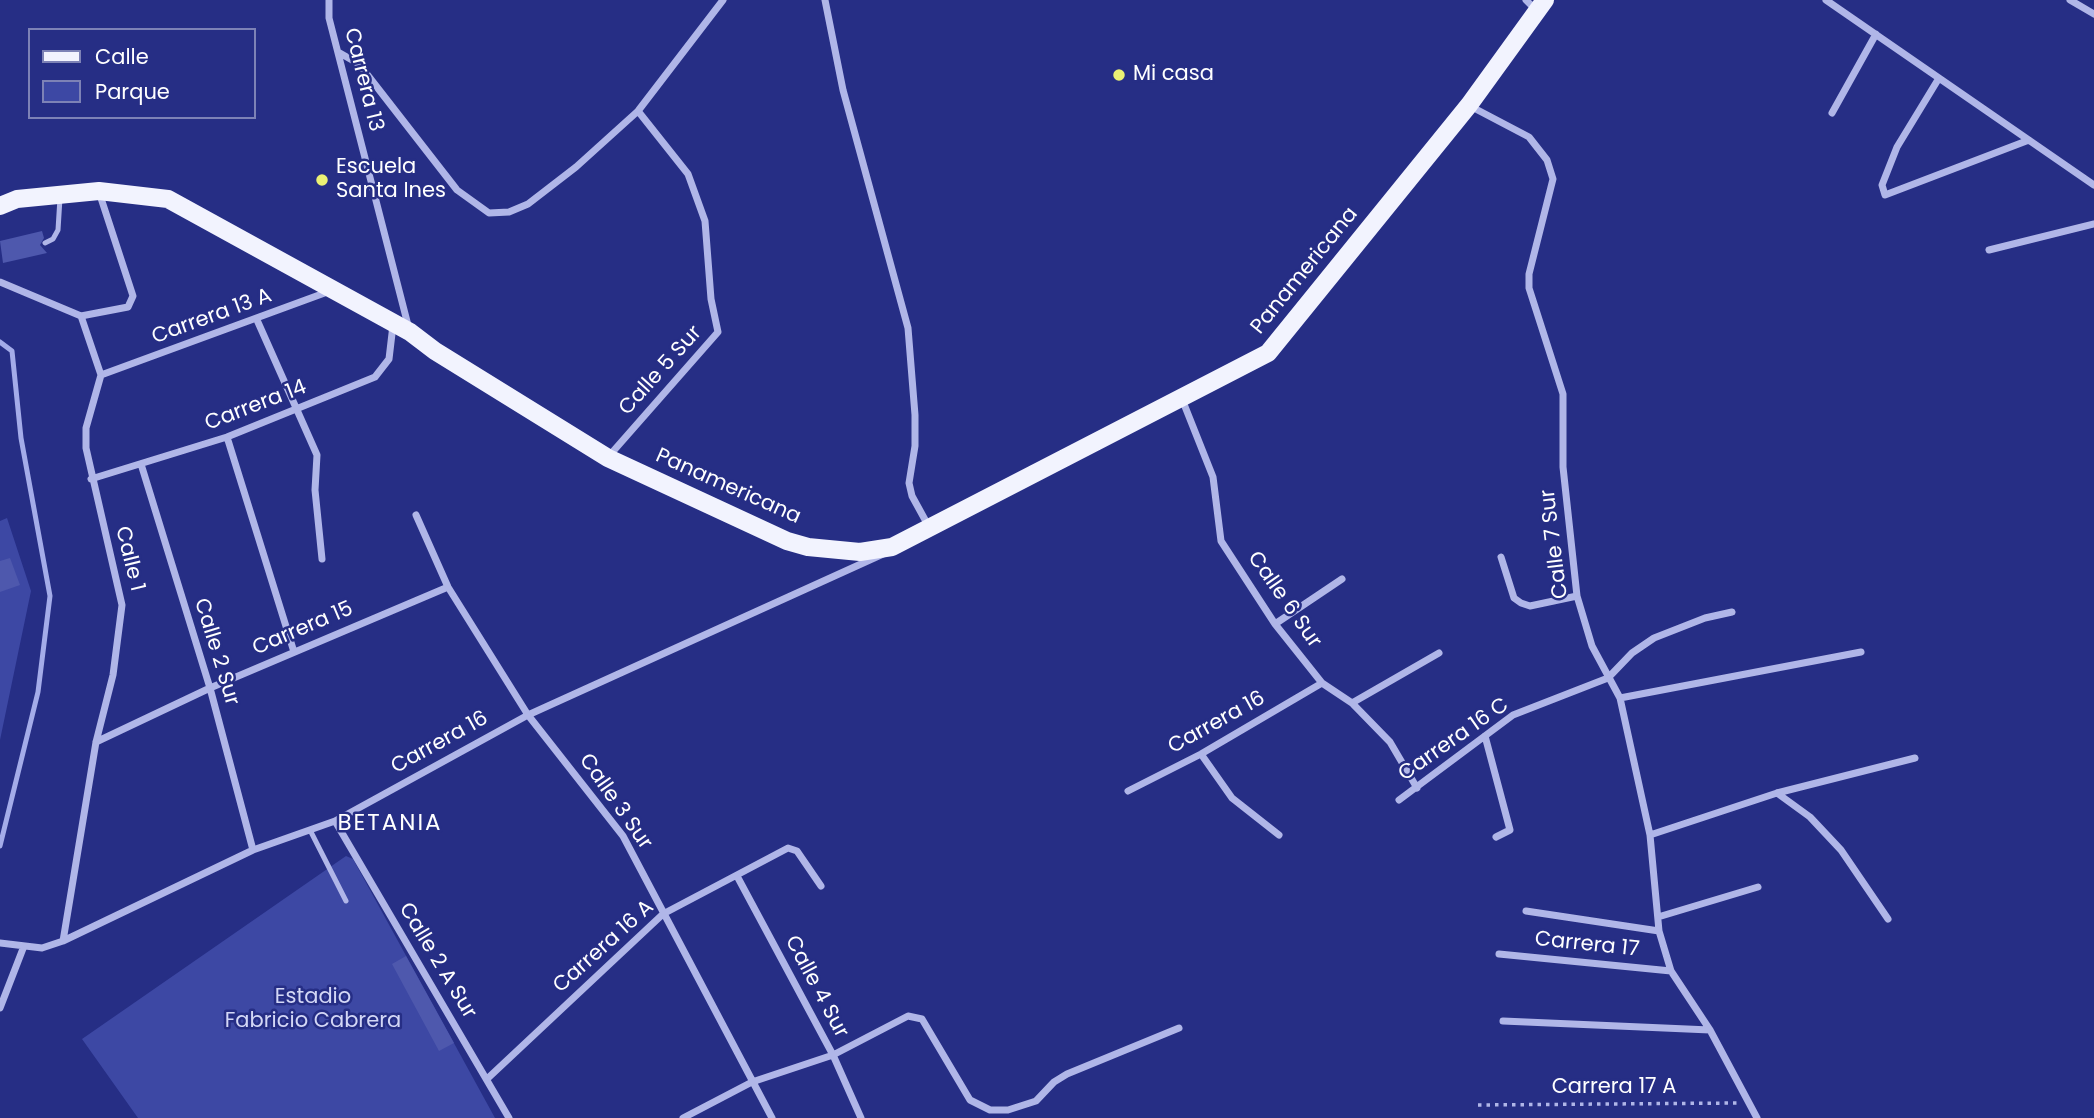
<!DOCTYPE html>
<style>
body{margin:0}
#map{position:relative;width:2094px;height:1118px;overflow:hidden;background:#262e85;font-family:Poppins,sans-serif}
canvas{display:block}
.legend{position:absolute;left:28px;top:28px;width:228px;height:91px;box-sizing:border-box;background:#262e85;border:2px solid #7d82b6;margin:0;padding:9px 12px;list-style:none;font-size:21px;color:#fff}
.legend li{display:flex;align-items:center;gap:14px;height:35px}
.legend b{width:35px;border:2px solid #7d82b6}
</style>
<div id="map">
<canvas width="2094" height="1118"></canvas>
<ul class="legend">
<li><b style="height:9px;background:#f2f3fe"></b>Calle</li>
<li><b style="height:19px;background:#3d48a4"></b>Parque</li>
</ul>
</div>
<script>
const ctx = document.querySelector('canvas').getContext('2d');
ctx.lineJoin = 'round';
function paint(path, color) {
  ctx.fillStyle = color;
  ctx.fill(path, 'evenodd');
}
function shape(rows) {
  const path = new Path2D();
  for (const r of rows) {
    path.moveTo(r[0], r[1]);
    for (let i = 2; i < r.length; i += 2) path.lineTo(r[i], r[i + 1]);
  }
  return path;
}
function stroke(path, color, width, dash) {
  ctx.strokeStyle = color;
  ctx.lineWidth = width;
  ctx.lineCap = dash ? 'butt' : 'round';
  ctx.setLineDash(dash || []);
  ctx.stroke(path);
}
function drawText(font, color, halo, rows, align = 'center') {
  ctx.font = font + ' Poppins,sans-serif';
  ctx.lineWidth = 5;
  ctx.setLineDash([]);
  ctx.textBaseline = 'middle';
  ctx.strokeStyle = halo;
  ctx.fillStyle = color;
  for (const [text, x, y, turn = 0] of rows) {
    ctx.save();
    ctx.translate(x, y);
    ctx.rotate((+turn || 0) * Math.PI / 180);
    ctx.textAlign = isNaN(turn) ? turn : align;
    if (halo) ctx.strokeText(text, 0, 0);
    ctx.fillText(text, 0, 0);
    ctx.restore();
  }
}
paint(shape([
 [7,518,31,591,0,740,0,521],
 [346,856,353,859,495,1118,138,1118,82,1039]
]), '#3d48a4');
stroke(shape([
 [0,342,12,351,21,438,50,596,38,692,0,846]
]), '#a4ace9', 5);
paint(shape([
 [42,231,44,238,40,245,47,253,3,263,0,241],
 [10,558,20,585,0,592,0,561],
 [406,956,454,1043,439,1051,392,964]
]), '#4e58ad');
stroke(shape([
 [1478,1105,1737,1103]
]), '#b0b6e8', 3.5, [3.5, 5]);
stroke(shape([
 [45,243,53,239,58,230,60,198],
 [310,830,346,901]
]), '#b0b6e8', 5);
stroke(shape([
 [329,0,329,18,409,329],
 [825,0,843,90,908,328,915,415,915,446,909,483,912,496,929,527],
 [1526,0,1536,10],
 [1826,0,2094,185],
 [2070,0,2094,14],
 [338,52,359,64,457,190,489,213,509,212,528,204,576,167,638,111,723,0],
 [1939,78,1897,147,1882,185,1885,195,2029,140],
 [1470,106,1529,137,1547,160,1553,179,1529,274,1529,288,1563,394,1563,467,1577,596,1592,646,1620,698,1650,835,1659,931,1671,971,1710,1030,1757,1118],
 [1832,113,1876,34],
 [1989,250,2094,224],
 [0,282,81,316,101,375,86,428,86,448,122,605,113,675,96,742,63,941],
 [81,316,128,307,133,296,99,192],
 [257,320,317,455,315,490,322,559],
 [101,375,330,291],
 [1182,399,1213,477,1221,541,1275,624,1322,683,1352,703,1390,742,1417,788],
 [227,437,294,652],
 [609,456,718,332,711,299,705,221,688,174,638,111],
 [141,464,210,688,253,850],
 [91,479,227,437,375,377,389,359,393,325],
 [416,515,448,587,528,715,623,836,772,1118],
 [1501,557,1514,598,1521,603,1530,606,1577,596],
 [1275,624,1342,579],
 [1620,698,1861,652],
 [1352,703,1439,653],
 [1485,736,1510,830,1496,837],
 [96,742,210,688,448,587],
 [1201,754,1232,798,1279,835],
 [1128,791,1201,754,1322,683],
 [1777,793,1810,817,1841,850,1888,919],
 [1399,800,1513,715,1608,678,1632,653,1654,638,1705,618,1732,612],
 [335,821,509,1118],
 [1650,835,1777,793,1915,758],
 [737,876,833,1055,861,1118],
 [1526,911,1659,931],
 [1658,917,1758,887],
 [0,943,42,948,63,941,253,850,335,821,528,715,883,554],
 [1499,954,1671,971],
 [0,1008,24,946],
 [1503,1021,1710,1030],
 [487,1079,663,914,788,848,797,851,821,886],
 [683,1118,752,1082,833,1055,908,1016,922,1019,970,1100,990,1110,1008,1110,1036,1101,1054,1082,1067,1074,1179,1028]
]), '#b0b6e8', 7);
stroke(shape([
 [0,206,17,199,99,191,168,199,410,332,435,351,608,458,787,541,808,547,860,552,892,547,1268,353,1469,105,1545,0]
]), '#f2f3fe', 18);
for (const [x, y, r, color] of [
 [1119,75,7,"#ebf174"],
 [322,180,7,"#ebf174"]
]) {
  const dot = new Path2D();
  dot.arc(x, y, r, 0, 2 * Math.PI);
  ctx.fillStyle = color;
  ctx.fill(dot);
  stroke(dot, '#262e85', 2.5);
}
drawText('21px', '#fff', '#262e85', [
 ["Mi casa",1133,75],
 ["Escuela",336,168],
 ["Santa Ines",336,192]
], 'left');
drawText('21px', '#fff', '#262e85', [
 ["Carrera 13",363,80,76],
 ["Panamericana",1305,271,-51],
 ["Carrera 13 A",212,317,-20],
 ["Calle 5 Sur",661,371,-48],
 ["Carrera 14",256,406,-21],
 ["Panamericana",728,487,24],
 ["Calle 7 Sur",1555,544,-97],
 ["Calle 1",129,559,76],
 ["Calle 6 Sur",1284,600,55],
 ["Carrera 15",303,629,-23],
 ["Calle 2 Sur",216,652,73],
 ["Carrera 16",1217,723,-29],
 ["Carrera 16 C",1454,740,-35],
 ["Carrera 16",440,743,-29],
 ["Calle 3 Sur",615,802,55],
 ["Carrera 17",1587,945,6],
 ["Carrera 16 A",604,947,-42],
 ["Calle 2 A Sur",437,961,59],
 ["Calle 4 Sur",816,987,62],
 ["Carrera 17 A",1614,1088]
]);
drawText('21px', '#d3d7f6', '#262e85', [
 ["Estadio",313,998],
 ["Fabricio Cabrera",313,1022]
]);
ctx.letterSpacing = '2px';
drawText('23px', '#fff', '#262e85', [
 ["BETANIA",390,824]
]);
ctx.letterSpacing = '0px';
</script>
